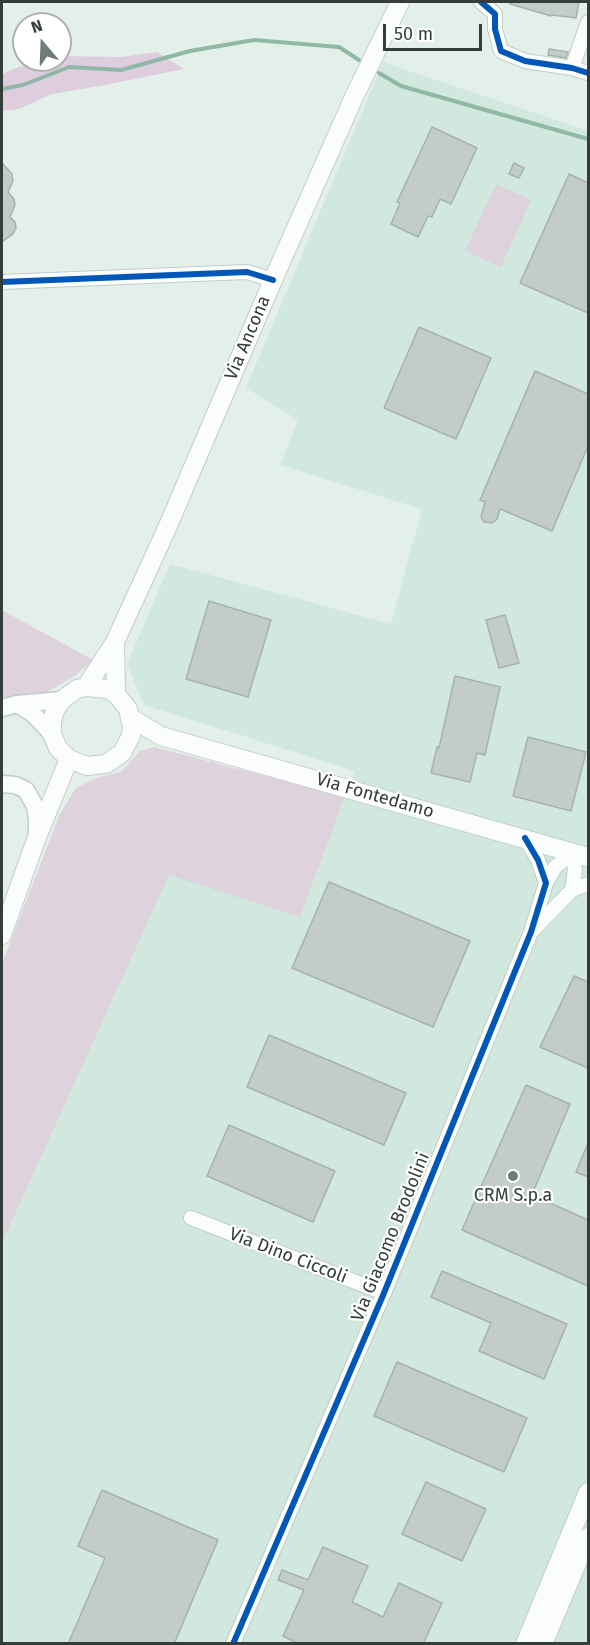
<!DOCTYPE html>
<style>
body{margin:0}
#map{position:relative;width:590px;height:1645px;overflow:hidden;background:#e3f0ea;font-family:"Fira Sans",sans-serif}
canvas{display:block}
.frame{position:absolute;inset:0;border:3px solid #343d39;pointer-events:none}
.north{position:absolute;left:12px;top:12px;width:60px;height:60px;box-sizing:border-box;background:#fff;border:2px solid #aeb1b0;border-radius:50%;rotate:341deg;font-size:16px;font-weight:700;line-height:24px;text-align:center;color:#343d39}
.north::after{content:'';display:block;margin:auto;width:21px;height:27px;background:#717c77;clip-path:polygon(50% 0,100% 100%,50% 72%,0 100%)}
.scale{position:absolute;left:383px;top:24px;width:99px;height:27px;box-sizing:border-box;border:3px solid #343d39;border-top:0;padding-left:8px;font-size:18px;line-height:21px;white-space:nowrap;color:#343d39;-webkit-text-stroke:4px #fff;paint-order:stroke}
</style>
<div id="map">
<canvas width="590" height="1645"></canvas>
<div class="frame"></div>
<div class="north">N</div>
<div class="scale">50 m</div>
</div>
<script>
const ctx = document.querySelector('canvas').getContext('2d');
ctx.lineJoin = 'round';
function paint(path, color) {
  ctx.fillStyle = color;
  ctx.fill(path, 'evenodd');
}
function shape(rows) {
  const path = new Path2D();
  for (const r of rows) {
    path.moveTo(r[0], r[1]);
    for (let i = 2; i < r.length; i += 2) path.lineTo(r[i], r[i + 1]);
  }
  return path;
}
function stroke(path, color, width, dash) {
  ctx.strokeStyle = color;
  ctx.lineWidth = width;
  ctx.lineCap = dash ? 'butt' : 'round';
  ctx.setLineDash(dash || []);
  ctx.stroke(path);
}
function drawText(font, color, halo, rows, align = 'center') {
  ctx.font = font + ' "Fira Sans",sans-serif';
  ctx.lineWidth = 4.5;
  ctx.setLineDash([]);
  ctx.textBaseline = 'middle';
  ctx.strokeStyle = halo;
  ctx.fillStyle = color;
  for (const [text, x, y, turn = 0] of rows) {
    ctx.save();
    ctx.translate(x, y);
    ctx.rotate((+turn || 0) * Math.PI / 180);
    ctx.textAlign = isNaN(turn) ? turn : align;
    if (halo) ctx.strokeText(text, 0, 0);
    ctx.fillText(text, 0, 0);
    ctx.restore();
  }
}
paint(shape([
 [383,62,588,131,588,1643,2,1644,2,1243,169,874,300,917,355,771,144,705,127,664,170,564,391,624,422,509,280,465,298,420,246,388]
]), '#d0e8dd');
paint(shape([
 [496,184,531,200,501,267,465,251],
 [2,610,93,660,76,675,40,696,2,698],
 [154,747,345,797,300,917,169,875,2,1243,2,964,59,816,75,789,93,779,121,772,140,751]
]), '#ded2dd');
paint(shape([
 [157,52,184,69,105,85,52,94,19,109,2,111,2,74,36,60,60,60,60,56,122,57]
]), '#decddc');
stroke(shape([
 [379,73,401,86,588,139],
 [2,89,23,85,69,67,121,70,190,51,254,40,339,47,359,60]
]), '#90b8a7', 4);
const building = shape([
 [510,2,579,2,576,18,552,15,551,16,510,4,510,2],
 [549,49,568,52,566,58,548,55,549,49],
 [432,127,477,148,451,204,440,199,432,217,428,216,418,237,391,224,400,203,397,202,432,127],
 [2,163,12,174,13,181,8,192,14,199,15,205,10,217,15,222,16,228,13,234,2,242,2,163],
 [514,163,524,168,519,178,509,174,514,163],
 [569,174,588,183,588,313,520,283,569,174],
 [419,327,491,358,456,439,384,408,419,327],
 [535,371,588,394,588,446,552,531,500,509,497,519,492,523,484,522,481,517,485,502,480,500,535,371],
 [209,601,271,620,248,697,186,679,209,601],
 [505,615,519,663,499,668,486,620,505,615],
 [455,676,500,687,485,755,477,753,470,782,431,773,437,747,439,748,455,676],
 [528,737,586,752,571,811,513,796,528,737],
 [329,882,470,941,433,1027,292,968,329,882],
 [574,976,588,982,588,1068,540,1047,574,976],
 [269,1035,406,1093,384,1145,247,1087,269,1035],
 [526,1085,570,1104,532,1195,588,1220,588,1286,462,1230,526,1085],
 [229,1125,335,1171,313,1222,207,1176,229,1125],
 [588,1143,588,1177,576,1172,588,1143],
 [442,1271,567,1324,544,1379,479,1351,491,1323,431,1297,442,1271],
 [397,1362,527,1418,504,1472,374,1416,397,1362],
 [426,1482,486,1509,462,1561,402,1534,426,1482],
 [102,1490,218,1540,174,1644,68,1644,105,1558,78,1546,102,1490],
 [323,1547,368,1566,352,1602,383,1617,399,1583,442,1603,423,1644,299,1644,283,1636,304,1590,278,1580,282,1570,308,1580,323,1547]
]);
paint(building, '#c3cdc8');
stroke(building, '#a8b2ad', 1.5);
const minor = shape([
 [481,2,495,14,495,29,501,51,525,61,572,68,588,73],
 [572,68,588,22],
 [2,282,247,272,273,280],
 [546,883,555,867,573,853],
 [572,890,575,870,573,853],
 [532,931,572,890,588,884],
 [191,1218,384,1293],
 [233,1644,384,1293,531,932,546,883,538,860,525,838]
]);
const tertiary = shape([
 [17,704,33,714,52,734],
 [2,708,17,704,62,700],
 [2,784,15,785,26,790,35,806,37,820,37,836]
]);
const secondary = shape([
 [115,642,116,694,128,709,132,727,131,736,122,753,106,764,87,766,69,759,58,748,52,734,52,722,55,710,62,700,77,689,86,687,107,689,116,694],
 [86,687,115,642,168,526,273,280,354,97,400,2],
 [131,718,161,736,588,857],
 [2,935,37,837,69,759],
 [525,1644,588,1492],
 [543,1644,588,1537]
]);
stroke(minor, '#c2ccc7', 16);
stroke(tertiary, '#c2ccc7', 19);
stroke(secondary, '#c2ccc7', 20);
stroke(minor, '#fbfdfc', 14);
stroke(tertiary, '#fbfdfc', 16);
stroke(secondary, '#fbfdfc', 18);
stroke(shape([
 [481,2,495,14,495,29,501,51,525,61,572,68,588,73],
 [2,282,247,272,273,280],
 [233,1644,384,1293,531,932,546,883,538,860,525,838]
]), '#0057b8', 6);
for (const [x, y, r, color] of [
 [513,1176,6,"#717c77"]
]) {
  const dot = new Path2D();
  dot.arc(x, y, r, 0, 2 * Math.PI);
  ctx.fillStyle = color;
  ctx.fill(dot);
  stroke(dot, '#fff', 2);
}
drawText('18px', '#343d39', '#fff', [
 ["Via Ancona",248,338,-67],
 ["Via Fontedamo",375,796,16],
 ["Via Giacomo Brodolini",391,1237,-68],
 ["Via Dino Ciccoli",288,1256,21]
]);
drawText('18px', '#343d39', '#fff', [
 ["CRM S.p.a",513,1196]
]);
</script>
